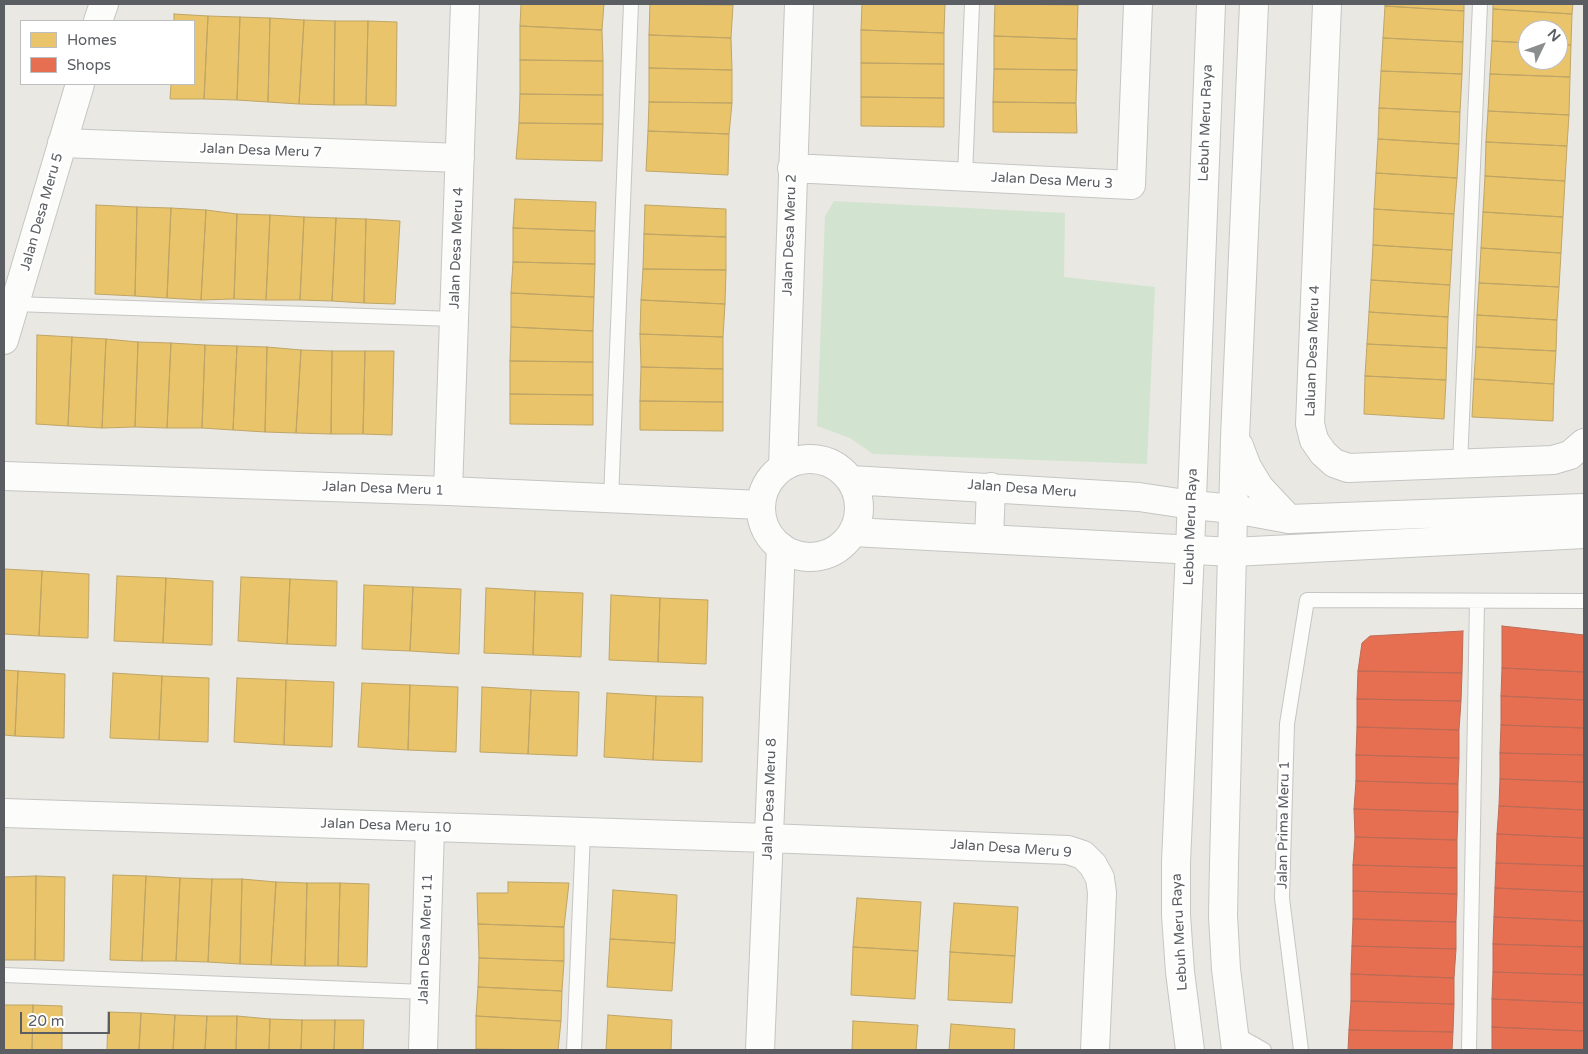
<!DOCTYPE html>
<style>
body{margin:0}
#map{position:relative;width:1588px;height:1054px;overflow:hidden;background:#e9e8e3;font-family:"Varela Round",sans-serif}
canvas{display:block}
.frame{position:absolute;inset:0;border:5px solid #5a5d61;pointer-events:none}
.legend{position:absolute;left:20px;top:20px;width:175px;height:65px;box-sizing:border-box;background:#fff;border:1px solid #bdbec0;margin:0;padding:6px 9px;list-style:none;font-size:15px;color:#5a5d61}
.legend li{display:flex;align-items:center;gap:10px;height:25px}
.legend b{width:25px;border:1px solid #bdbec0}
.north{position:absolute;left:1518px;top:20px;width:50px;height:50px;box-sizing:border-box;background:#fff;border:1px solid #bdbec0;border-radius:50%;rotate:48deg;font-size:14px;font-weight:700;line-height:20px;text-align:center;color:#5a5d61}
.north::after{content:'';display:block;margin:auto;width:18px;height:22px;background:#8c8e8e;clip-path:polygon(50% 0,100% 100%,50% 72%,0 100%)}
.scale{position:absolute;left:20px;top:1012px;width:90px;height:22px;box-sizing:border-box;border:2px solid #5a5d61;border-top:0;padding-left:6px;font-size:15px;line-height:18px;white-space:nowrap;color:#5a5d61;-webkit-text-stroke:4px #fff;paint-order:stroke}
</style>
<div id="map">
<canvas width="1588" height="1054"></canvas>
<div class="frame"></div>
<ul class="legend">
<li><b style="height:14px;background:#e9c46a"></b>Homes</li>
<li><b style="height:14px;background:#e76f51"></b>Shops</li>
</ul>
<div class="north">N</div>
<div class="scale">20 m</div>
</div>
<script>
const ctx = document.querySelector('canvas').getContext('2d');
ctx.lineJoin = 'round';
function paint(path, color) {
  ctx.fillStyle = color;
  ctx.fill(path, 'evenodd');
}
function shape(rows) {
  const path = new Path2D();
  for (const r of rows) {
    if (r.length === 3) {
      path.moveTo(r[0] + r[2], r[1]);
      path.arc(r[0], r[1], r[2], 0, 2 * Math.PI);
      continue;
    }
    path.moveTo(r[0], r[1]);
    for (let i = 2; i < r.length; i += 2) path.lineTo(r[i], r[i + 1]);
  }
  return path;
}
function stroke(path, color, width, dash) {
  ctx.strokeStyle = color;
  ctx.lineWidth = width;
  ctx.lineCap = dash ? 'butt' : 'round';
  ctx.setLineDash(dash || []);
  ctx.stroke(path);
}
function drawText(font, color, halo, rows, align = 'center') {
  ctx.font = font + ' "Varela Round",sans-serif';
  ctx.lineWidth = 5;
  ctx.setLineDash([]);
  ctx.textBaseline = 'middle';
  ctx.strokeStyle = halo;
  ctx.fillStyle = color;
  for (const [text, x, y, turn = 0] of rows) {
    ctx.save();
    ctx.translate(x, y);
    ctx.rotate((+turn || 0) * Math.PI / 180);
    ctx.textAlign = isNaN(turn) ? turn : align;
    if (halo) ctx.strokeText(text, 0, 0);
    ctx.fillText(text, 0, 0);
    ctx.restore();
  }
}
paint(shape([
 [834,201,1065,213,1064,277,1155,287,1147,464,873,454,850,438,817,426,825,216]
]), '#d2e4d0');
const homes = shape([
 [521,4,604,4,602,30,520,26,521,4],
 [650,4,733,5,731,38,649,35,650,4],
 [862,4,945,4,944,33,861,30,862,4],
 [995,4,1078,5,1077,39,994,36,995,4],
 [1385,4,1464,4,1464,11,1385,6,1385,4],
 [1493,4,1573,4,1572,14,1493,9,1493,4],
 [1385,6,1464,11,1463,42,1383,38,1385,6],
 [1493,9,1572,14,1571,45,1558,44,1558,30,1528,30,1528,43,1492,41,1493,9],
 [174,14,208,16,204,99,170,99,171,84,194,84,194,21,174,21,174,14],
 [208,16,240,17,237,100,204,99,208,16],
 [240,17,270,18,268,102,237,100,240,17],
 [270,18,304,20,299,104,268,102,270,18],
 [304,20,335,21,334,105,299,104,304,20],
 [335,21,368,21,366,105,334,105,335,21],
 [368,21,397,22,396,106,366,105,368,21],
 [520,26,602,30,603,61,520,60,520,26],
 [861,30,944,33,944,64,861,63,861,30],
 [649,35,731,38,732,70,649,68,649,35],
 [994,36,1077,39,1077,70,994,69,994,36],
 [1383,38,1463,42,1462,74,1381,71,1383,38],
 [1492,41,1528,43,1528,60,1558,60,1558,44,1571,45,1570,77,1490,74,1492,41],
 [520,60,603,61,603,95,520,94,520,60],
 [861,63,944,64,944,98,861,97,861,63],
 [649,68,732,70,732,103,649,102,649,68],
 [994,69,1077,70,1076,103,993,102,994,69],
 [1381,71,1462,74,1460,112,1379,108,1381,71],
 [1490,74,1570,77,1569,115,1488,111,1490,74],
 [520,94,603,95,603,124,519,123,520,94],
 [861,97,944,98,944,127,861,126,861,97],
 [649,102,732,103,729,134,648,131,649,102],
 [993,102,1076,103,1077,133,993,132,993,102],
 [1379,108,1460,112,1459,144,1378,139,1379,108],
 [1488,111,1569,115,1567,146,1486,142,1488,111],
 [519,123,603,124,602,161,516,159,519,123],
 [648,131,729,134,728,175,646,171,648,131],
 [1378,139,1459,144,1457,178,1376,173,1378,139],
 [1486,142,1567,146,1565,181,1485,176,1486,142],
 [1376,173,1457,178,1454,214,1374,209,1376,173],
 [1485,176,1565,181,1563,217,1483,212,1485,176],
 [515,199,596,202,595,231,513,228,515,199],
 [96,205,137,207,135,296,95,294,96,205],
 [645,205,726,209,726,237,644,234,645,205],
 [137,207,171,208,167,298,135,296,137,207],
 [171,208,206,210,201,300,167,298,171,208],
 [1374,209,1454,214,1452,250,1373,245,1374,209],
 [206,210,237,214,234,299,201,300,206,210],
 [1483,212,1563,217,1561,253,1481,248,1483,212],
 [237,214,270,215,266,300,234,299,237,214],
 [270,215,304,217,300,300,266,300,270,215],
 [304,217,336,218,332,301,300,300,304,217],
 [336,218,366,219,364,303,332,301,336,218],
 [366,219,400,221,395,304,364,303,366,219],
 [513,228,595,231,595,264,513,262,513,228],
 [644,234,726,237,726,270,643,269,644,234],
 [1373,245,1452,250,1450,285,1371,280,1373,245],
 [1481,248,1561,253,1559,287,1479,283,1481,248],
 [513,262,595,264,594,297,511,293,513,262],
 [643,269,726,270,725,304,641,300,643,269],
 [1371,280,1450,285,1448,317,1369,312,1371,280],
 [1479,283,1559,287,1557,320,1477,315,1479,283],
 [511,293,594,297,593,331,511,327,511,293],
 [641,300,725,304,723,337,640,334,641,300],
 [1369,312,1448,317,1447,348,1367,344,1369,312],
 [1477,315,1557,320,1556,351,1476,347,1477,315],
 [511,327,593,331,593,362,510,361,511,327],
 [640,334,723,337,723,369,641,367,640,334],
 [37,335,72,337,68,426,36,424,37,335],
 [72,337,106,339,102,428,68,426,72,337],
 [106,339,138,342,135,427,102,428,106,339],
 [138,342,171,343,167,428,135,427,138,342],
 [171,343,205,345,202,428,167,428,171,343],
 [1367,344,1447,348,1446,380,1365,376,1367,344],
 [205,345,237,346,233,430,202,428,205,345],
 [237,346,267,347,265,432,233,430,237,346],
 [267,347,301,350,296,433,265,432,267,347],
 [1476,347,1556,351,1554,384,1474,379,1476,347],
 [301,350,332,351,331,434,296,433,301,350],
 [332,351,365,351,363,434,331,434,332,351],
 [365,351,394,351,392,435,363,434,365,351],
 [510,361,593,362,593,395,510,394,510,361],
 [641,367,723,369,723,402,640,401,641,367],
 [1365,376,1446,380,1444,419,1364,414,1365,376],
 [1474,379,1554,384,1553,421,1472,417,1474,379],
 [510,394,593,395,593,425,510,424,510,394],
 [640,401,723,402,723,431,640,430,640,401],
 [4,569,42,571,39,636,4,634,4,569],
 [42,571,89,574,88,638,39,636,42,571],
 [117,576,166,578,163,643,114,641,117,576],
 [241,577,290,579,287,644,238,641,241,577],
 [166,578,213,581,212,645,163,643,166,578],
 [290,579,337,581,336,646,287,644,290,579],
 [364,585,413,587,410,651,362,649,364,585],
 [413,587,461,589,459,654,410,651,413,587],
 [486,588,535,591,533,655,484,653,486,588],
 [535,591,583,593,581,657,533,655,535,591],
 [611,595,660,598,658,662,609,660,611,595],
 [660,598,708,600,706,664,658,662,660,598],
 [4,670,18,671,15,736,4,735,4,670],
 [18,671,65,674,64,738,15,736,18,671],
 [113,673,162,676,159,740,110,738,113,673],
 [162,676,209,678,208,742,159,740,162,676],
 [237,678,286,680,284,745,234,742,237,678],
 [286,680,334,682,332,747,284,745,286,680],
 [362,683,410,685,408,750,358,747,362,683],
 [410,685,458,687,456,752,408,750,410,685],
 [482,687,531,690,528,754,480,752,482,687],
 [531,690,579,692,577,756,528,754,531,690],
 [607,693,656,696,653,760,604,757,607,693],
 [656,696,703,697,702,762,653,760,656,696],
 [113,875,146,876,142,961,110,960,113,875],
 [36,876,65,877,64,961,35,960,36,876],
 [36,876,35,960,4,960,4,877,36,876],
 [146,876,180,878,176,961,142,961,146,876],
 [180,878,212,879,208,962,176,961,180,878],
 [212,879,242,879,240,964,208,962,212,879],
 [242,879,276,882,271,965,240,964,242,879],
 [276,882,307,883,305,966,271,965,276,882],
 [508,882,569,883,564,927,478,924,477,893,508,893,508,882],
 [307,883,340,883,338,966,305,966,307,883],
 [340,883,369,884,367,967,338,966,340,883],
 [613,890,677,895,675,943,610,939,613,890],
 [857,898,921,902,918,951,853,947,857,898],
 [954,903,1018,907,1015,956,950,952,954,903],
 [478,924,564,927,564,961,479,958,478,924],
 [610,939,675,943,672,991,607,987,610,939],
 [853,947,918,951,915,999,851,995,853,947],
 [950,952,1015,956,1012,1003,948,1000,950,952],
 [479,958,564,961,562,991,478,987,479,958],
 [478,987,562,991,561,1021,476,1016,478,987],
 [4,1005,33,1005,32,1050,4,1050,4,1005],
 [33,1005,62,1006,62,1050,32,1050,33,1005],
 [108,1012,141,1013,139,1050,107,1050,108,1012],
 [141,1013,175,1015,173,1050,139,1050,141,1013],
 [175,1015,207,1016,205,1050,173,1050,175,1015],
 [608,1015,672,1020,671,1050,606,1050,608,1015],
 [207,1016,237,1016,236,1050,205,1050,207,1016],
 [237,1016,270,1019,269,1050,236,1050,237,1016],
 [476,1016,561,1021,558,1050,476,1049,476,1016],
 [270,1019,302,1020,301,1050,269,1050,270,1019],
 [302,1020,335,1020,334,1050,301,1050,302,1020],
 [335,1020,364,1020,363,1050,334,1050,335,1020],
 [853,1021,918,1025,916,1050,852,1050,853,1021],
 [951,1024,1015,1029,1014,1050,949,1050,951,1024]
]);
paint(homes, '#e9c46a');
stroke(homes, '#bea567', 1);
const shops = shape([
 [1502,626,1584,635,1584,672,1502,668,1502,626],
 [1463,631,1462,673,1358,671,1362,643,1370,636,1463,631],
 [1502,668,1584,672,1584,700,1501,696,1502,668],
 [1358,671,1462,673,1461,701,1357,699,1358,671],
 [1501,696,1584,700,1584,728,1501,725,1501,696],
 [1357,699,1461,701,1459,730,1357,727,1357,699],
 [1501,725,1584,728,1584,755,1500,753,1501,725],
 [1357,727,1459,730,1459,758,1356,755,1357,727],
 [1500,753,1584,755,1584,782,1500,779,1500,753],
 [1356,755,1459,758,1458,784,1356,781,1356,755],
 [1500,779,1584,782,1584,810,1499,806,1500,779],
 [1356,781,1458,784,1458,812,1354,809,1356,781],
 [1499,806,1584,810,1584,838,1497,834,1499,806],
 [1354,809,1458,812,1457,840,1355,837,1354,809],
 [1497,834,1584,838,1584,866,1496,863,1497,834],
 [1355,837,1457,840,1457,868,1353,865,1355,837],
 [1496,863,1584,866,1584,892,1495,888,1496,863],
 [1353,865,1457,868,1457,894,1353,891,1353,865],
 [1495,888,1584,892,1584,921,1494,917,1495,888],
 [1353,891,1457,894,1456,922,1353,919,1353,891],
 [1494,917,1584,921,1584,947,1493,944,1494,917],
 [1353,919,1456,922,1456,949,1352,946,1353,919],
 [1493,944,1584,947,1584,975,1493,972,1493,944],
 [1352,946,1456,949,1454,978,1351,974,1352,946],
 [1493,972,1584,975,1584,1003,1492,999,1493,972],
 [1351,974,1454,978,1454,1004,1351,1001,1351,974],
 [1492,999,1584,1003,1584,1031,1492,1027,1492,999],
 [1351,1001,1454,1004,1453,1032,1349,1030,1351,1001],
 [1492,1027,1584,1031,1584,1050,1492,1050,1492,1027],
 [1349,1030,1453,1032,1452,1050,1348,1050,1349,1030]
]);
paint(shops, '#e76f51');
stroke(shops, '#bd6a56', 1);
const lane = shape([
 [965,176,972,4],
 [14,304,454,319],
 [1460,464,1480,4],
 [611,499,631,4],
 [4,975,425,992],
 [1234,1033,1264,1050],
 [574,1050,583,832],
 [1301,1050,1282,898,1287,724,1307,600,1584,601],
 [1469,1050,1477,601]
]);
const street = shape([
 [1327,4,1310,424,1314,440,1323,453,1334,463,1348,468,1553,460,1570,455,1584,443],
 [98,21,104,4],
 [62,143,460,158],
 [792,168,1131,185,1138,4],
 [4,340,80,84],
 [810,508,49],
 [783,466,799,4],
 [4,476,448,491,761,505],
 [851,480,1139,497,1192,505,1234,509,1289,519,1584,508],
 [448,491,465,4],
 [853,532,1233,552,1584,534],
 [989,539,991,487],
 [4,813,768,838,1068,850,1083,855,1093,865,1100,878,1102,893,1095,1050],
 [423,1050,430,828],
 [760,1050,781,547]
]);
const secondary = shape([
 [1239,446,1247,467,1259,487,1289,519],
 [1190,1050,1180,972,1176,915,1176,862,1190,550,1211,4],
 [1236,1050,1226,969,1223,916,1224,864,1235,438,1254,4]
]);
stroke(lane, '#c5c5c4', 16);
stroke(street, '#c5c5c4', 30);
stroke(secondary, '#c6c6c5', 30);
stroke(lane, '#fcfcfb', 14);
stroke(street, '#fcfcfb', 28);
stroke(secondary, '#fcfcfb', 28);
drawText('14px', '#5a5d61', '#fff', [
 ["Lebuh Meru Raya",1206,123,-88],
 ["Jalan Desa Meru 7",261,151,2],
 ["Jalan Desa Meru 3",1052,181,3],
 ["Jalan Desa Meru 5",42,212,-74],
 ["Jalan Desa Meru 2",790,235,-88],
 ["Jalan Desa Meru 4",457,248,-88],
 ["Laluan Desa Meru 4",1313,351,-88],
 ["Jalan Desa Meru 1",383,489,2],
 ["Jalan Desa Meru",1022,489,4],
 ["Lebuh Meru Raya",1191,527,-88],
 ["Jalan Desa Meru 8",770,799,-88],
 ["Jalan Prima Meru 1",1284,825,-89],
 ["Jalan Desa Meru 10",386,826,2],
 ["Jalan Desa Meru 9",1011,849,4],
 ["Lebuh Meru Raya",1180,932,-93],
 ["Jalan Desa Meru 11",426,939,-88]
]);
</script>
